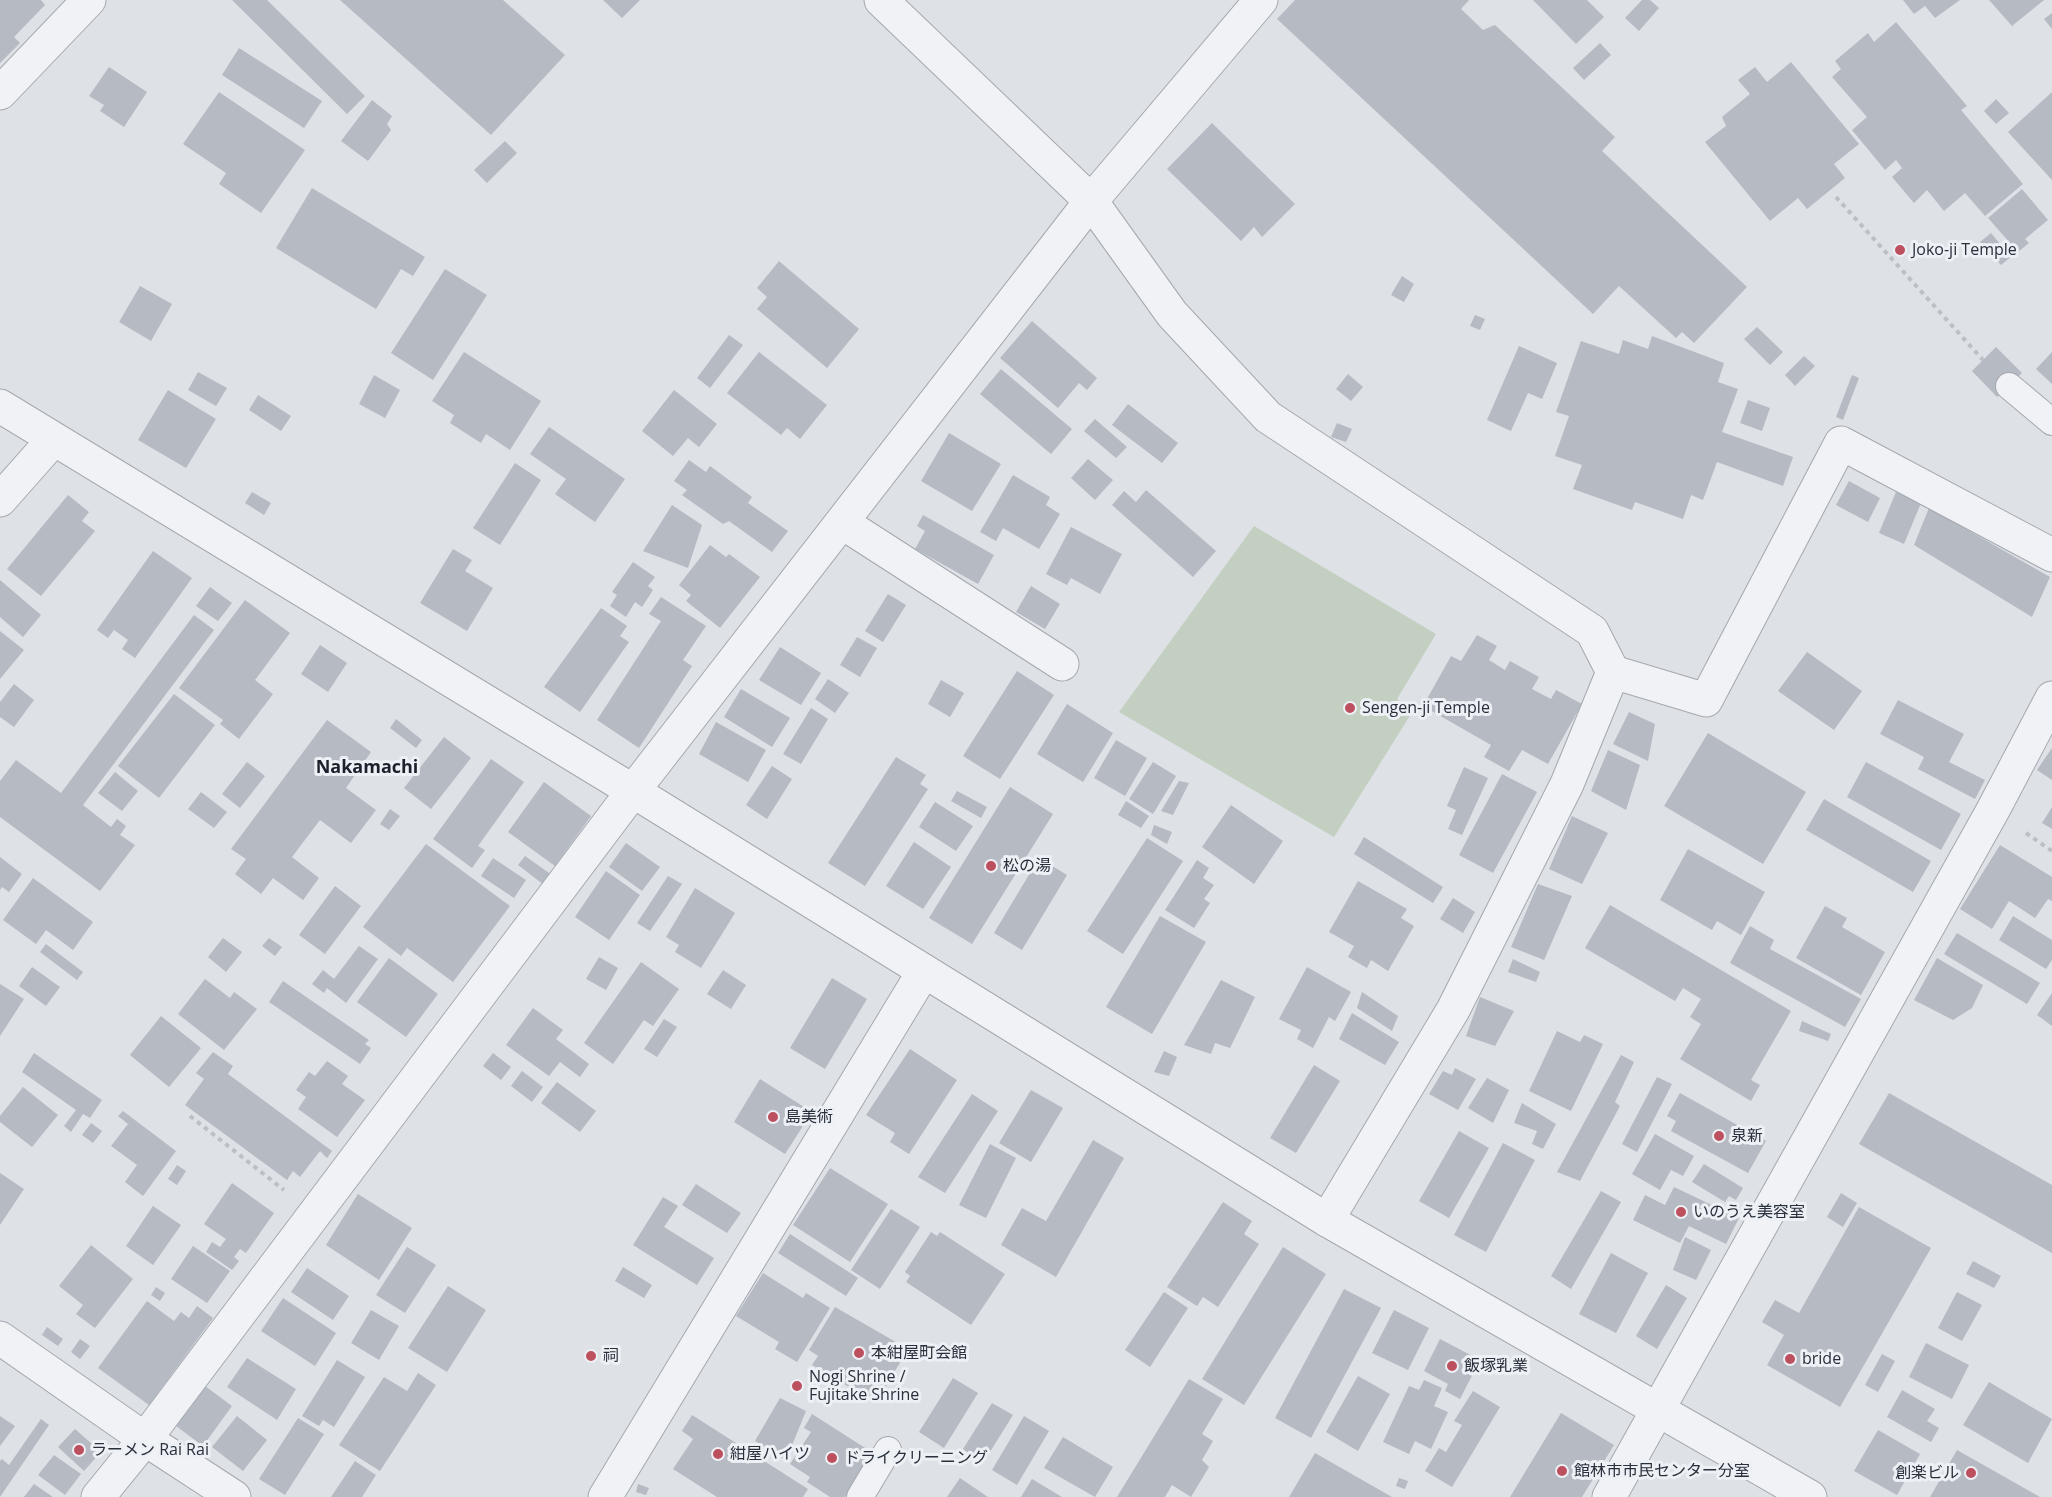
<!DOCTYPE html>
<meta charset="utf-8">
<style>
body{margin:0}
canvas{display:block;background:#dee1e6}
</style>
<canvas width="2052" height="1497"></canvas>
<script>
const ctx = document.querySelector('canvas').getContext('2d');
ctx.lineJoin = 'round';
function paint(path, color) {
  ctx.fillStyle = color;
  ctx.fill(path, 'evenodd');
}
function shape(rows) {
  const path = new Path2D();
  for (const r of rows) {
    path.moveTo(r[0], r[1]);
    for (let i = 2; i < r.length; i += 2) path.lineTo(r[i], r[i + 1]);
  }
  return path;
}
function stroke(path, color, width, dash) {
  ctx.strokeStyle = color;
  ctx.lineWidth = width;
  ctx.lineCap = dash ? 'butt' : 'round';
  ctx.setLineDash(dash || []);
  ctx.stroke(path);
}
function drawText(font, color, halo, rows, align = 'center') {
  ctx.font = font + ' "Open Sans","Noto Sans JP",sans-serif';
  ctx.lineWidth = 6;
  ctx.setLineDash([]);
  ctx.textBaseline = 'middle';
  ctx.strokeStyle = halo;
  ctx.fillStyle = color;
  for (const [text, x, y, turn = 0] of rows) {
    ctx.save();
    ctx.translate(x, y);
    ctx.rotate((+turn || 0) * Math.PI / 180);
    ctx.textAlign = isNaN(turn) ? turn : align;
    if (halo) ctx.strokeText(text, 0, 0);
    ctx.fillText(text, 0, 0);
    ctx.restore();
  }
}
paint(shape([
 [1254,526,1436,634,1397,699,1411,714,1334,837,1119,712]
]), '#c3cfc0');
paint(shape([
 [0,0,41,0,45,5,14,37,20,43,0,63],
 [232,0,267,0,365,96,347,114],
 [340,0,503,0,565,55,491,135],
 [603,0,640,0,622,18],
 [1295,0,1469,0,1461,9,1483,30,1495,25,1615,137,1602,151,1747,287,1694,343,1682,332,1676,338,1619,286,1593,314,1277,19],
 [1533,0,1587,0,1604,17,1576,44],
 [1642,0,1650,0,1659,8,1639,31,1625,18],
 [1903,0,1960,0,1935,18,1925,6,1914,14],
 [1989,0,2044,0,2012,26],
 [2052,13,2052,29,2044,19],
 [1896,22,1967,106,1961,110,2023,184,1985,216,1965,193,1944,211,1927,190,1914,203,1892,177,1902,168,1896,160,1885,170,1852,130,1867,117,1832,77,1841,69,1835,61,1868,33,1874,42],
 [1600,43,1611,55,1584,80,1573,68],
 [239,48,322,101,304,128,222,75],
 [1791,62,1859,144,1834,164,1845,178,1807,209,1798,198,1770,221,1705,142,1726,126,1722,117,1750,94,1738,80,1755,67,1767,82],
 [109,67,147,92,124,127,100,111,104,105,89,96],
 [219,92,305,150,261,213,219,184,226,173,183,144],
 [2052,92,2052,180,2008,132],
 [1996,99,2009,113,1996,124,1984,111],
 [372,100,392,116,387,124,391,130,368,161,341,141],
 [1212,123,1295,204,1262,237,1254,227,1241,241,1167,169],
 [505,141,517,153,487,183,474,170],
 [312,188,425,257,413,276,401,269,376,309,276,248],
 [2022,189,2048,220,2025,239,2029,243,2018,252,1988,218],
 [1991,233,2011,257,2001,265,1980,242],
 [779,261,859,329,827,368,757,309,767,297,757,288],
 [445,269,487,295,433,380,391,353],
 [1402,276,1414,284,1404,302,1391,295],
 [140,286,172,304,151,341,119,322],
 [1475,315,1485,319,1480,330,1470,326],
 [1032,321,1097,378,1087,390,1079,383,1058,408,1000,358],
 [1757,327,1783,352,1770,365,1744,339],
 [729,335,743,345,710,388,697,378],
 [1652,336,1724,363,1718,382,1738,389,1722,432,1793,457,1783,486,1717,462,1703,500,1691,495,1683,519,1635,502,1632,510,1573,489,1582,465,1555,456,1569,416,1556,412,1581,341,1619,354,1623,340,1648,349],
 [1519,346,1557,363,1542,399,1528,393,1511,431,1487,420],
 [1996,347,2022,373,1997,397,1972,371],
 [464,352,541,401,510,450,486,434,481,443,450,423,454,415,432,401],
 [759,352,827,405,800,439,787,428,781,435,727,393],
 [2052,352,2052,384,2036,369],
 [1804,356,1815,366,1795,386,1785,375],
 [1001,369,1072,429,1051,454,980,394],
 [198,372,227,388,216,406,188,390],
 [1348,374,1363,387,1351,401,1336,389],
 [374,375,400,390,385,418,359,404],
 [1852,375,1859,378,1843,420,1836,417],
 [168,390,216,419,186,468,138,440],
 [674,390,717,424,699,447,688,438,673,456,642,431],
 [258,395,291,416,281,431,249,410],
 [1748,400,1770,408,1762,431,1740,423],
 [1128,404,1178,443,1162,463,1112,425],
 [1095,419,1127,447,1116,458,1084,431],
 [1337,423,1352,429,1346,442,1331,437],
 [549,427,625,479,595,522,555,494,566,479,530,454],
 [949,433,1001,464,972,511,921,481],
 [1088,459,1113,480,1095,500,1071,478],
 [689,460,706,472,710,466,752,497,748,503,788,531,772,552,729,521,723,524,682,495,687,490,674,481],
 [515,463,541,480,500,545,473,528],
 [1013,475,1050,497,1046,505,1060,514,1039,549,1003,528,996,541,980,532],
 [1849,481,1880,498,1868,522,1836,505],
 [1146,490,1216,551,1193,577,1112,505,1124,491,1136,502],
 [252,492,271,503,264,515,245,503],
 [1896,492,1921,503,1904,544,1879,533],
 [68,495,89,512,82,521,95,531,41,596,7,569],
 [672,505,702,525,688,568,643,551],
 [1929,508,2050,577,2032,617,1914,545],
 [923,515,994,555,978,584,915,549,925,531,917,526],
 [1071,527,1122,554,1100,594,1071,578,1067,585,1046,574],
 [710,545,726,557,729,554,760,577,720,628,686,601,691,595,679,585],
 [453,549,472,560,465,571,493,588,467,631,420,603],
 [153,551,192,578,135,658,122,649,128,640,114,630,108,638,97,630],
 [633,562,655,577,648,586,653,590,642,607,635,602,626,617,610,606,617,595,612,592],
 [0,580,41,615,23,637,0,617],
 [1031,586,1060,604,1045,629,1016,612],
 [210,587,232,603,218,621,196,606],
 [888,594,906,605,883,642,865,631],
 [661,597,706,626,683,660,692,666,639,748,597,720,661,621,649,614],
 [245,600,290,633,255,680,273,694,239,739,220,724,223,720,179,688],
 [601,608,627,626,620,636,629,642,580,712,544,687],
 [194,615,214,630,83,805,111,827,117,819,126,826,120,835,135,845,100,891,0,817,0,781,16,760,61,793],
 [0,631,24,650,0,679],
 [1477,635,1497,646,1489,660,1505,670,1510,661,1539,677,1532,689,1551,699,1556,690,1582,704,1548,764,1522,750,1509,771,1484,757,1491,745,1423,706,1451,656,1461,661],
 [857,637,877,648,860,677,840,665],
 [320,645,347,663,328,692,301,674],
 [780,647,821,673,801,705,759,680],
 [1807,652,1862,691,1834,730,1778,691],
 [1017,671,1054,695,1000,779,963,756],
 [828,679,849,693,835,713,815,699],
 [941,680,964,693,950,717,928,704],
 [14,684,34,700,14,727,0,717,0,702],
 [741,689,790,718,772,747,724,717],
 [174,694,215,725,159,798,118,766],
 [1898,700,1964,734,1949,762,1985,780,1975,799,1918,769,1924,757,1880,734],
 [1067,704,1113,733,1083,782,1037,754],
 [811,708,828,719,801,764,783,754],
 [1629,712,1655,724,1648,761,1613,744],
 [396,719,422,740,416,748,390,728],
 [327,720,371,752,346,788,376,810,351,843,320,820,292,857,319,878,303,900,273,878,261,894,235,874,246,859,231,849],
 [716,722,766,750,748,782,699,754],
 [1708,733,1806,792,1763,864,1664,806],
 [444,737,471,758,431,809,404,788],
 [1116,740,1147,758,1125,796,1094,778],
 [2052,748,2052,780,2037,770],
 [1608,750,1640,765,1626,810,1591,791],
 [896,757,926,775,920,784,928,789,865,886,828,863],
 [491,759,524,782,478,846,485,850,472,868,433,839],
 [247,762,265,776,240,808,222,794],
 [1153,762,1176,776,1153,814,1129,799],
 [1866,762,1961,814,1941,850,1847,797],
 [772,766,792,779,767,819,746,805],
 [1464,767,1488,778,1462,835,1448,829,1456,810,1447,806],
 [115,772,138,791,122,811,98,793],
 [1502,774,1537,792,1493,873,1459,855],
 [1179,781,1189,783,1173,815,1161,811],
 [544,782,591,816,555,866,508,832],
 [1010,787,1053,814,972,944,929,918],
 [957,791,987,807,981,818,951,801],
 [201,792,227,812,214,828,188,809],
 [1824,799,1931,861,1913,892,1806,830],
 [1126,801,1149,816,1141,828,1118,815],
 [935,802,973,826,956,851,919,827],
 [1231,805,1283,841,1254,884,1202,847],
 [2052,807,2052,829,2042,823],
 [390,809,400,816,389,830,380,824],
 [1572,816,1608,833,1582,884,1549,869],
 [1154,825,1172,832,1167,844,1151,835],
 [1364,837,1443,887,1433,903,1354,854],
 [1147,838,1183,861,1123,954,1087,931],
 [914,842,951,867,923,909,886,886],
 [626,843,660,867,642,891,609,867],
 [426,844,510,906,453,982,407,948,401,956,363,927],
 [2000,845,2052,877,2052,901,2048,899,2035,918,2009,901,1992,929,1960,909],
 [1688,849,1765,892,1741,935,1717,921,1712,930,1660,900],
 [525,856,552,875,544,885,518,865],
 [0,857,22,874,9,892,2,887,0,890],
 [493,858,526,880,514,898,481,876],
 [1039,858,1067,875,1022,950,994,933],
 [1197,860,1209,868,1203,878,1214,885,1204,899,1210,903,1194,928,1165,910],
 [606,871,640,895,609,940,575,917],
 [668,876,682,884,650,931,637,923],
 [33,878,93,922,73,950,46,930,36,944,3,920],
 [1358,881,1407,909,1401,918,1414,926,1388,971,1371,960,1367,968,1348,957,1354,946,1329,932],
 [1538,884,1572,896,1544,960,1511,947],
 [335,886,361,906,325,954,299,935],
 [695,888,735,913,701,968,675,952,679,945,666,937],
 [1453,898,1475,912,1463,933,1440,919],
 [1610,905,1791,1011,1751,1080,1760,1085,1751,1101,1680,1059,1701,1024,1690,1017,1701,999,1683,988,1675,1001,1585,948],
 [1825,906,1847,918,1842,927,1885,952,1861,995,1796,958],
 [1160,916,1206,942,1152,1034,1106,1007],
 [2013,916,2052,940,2052,960,2046,969,1999,940],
 [1750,926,1774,940,1770,949,1861,999,1845,1027,1730,963],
 [1957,933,2040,983,2027,1004,1944,954],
 [223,938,242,952,226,972,208,957],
 [269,938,282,947,275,956,262,946],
 [46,944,83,972,77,980,40,952],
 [359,946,378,959,346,1003,327,988,324,993,312,984,323,970,334,979],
 [599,957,618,968,606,990,586,979],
 [389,958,438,994,406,1037,357,1002],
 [1937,958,1983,985,1972,1008,1953,1020,1914,1000],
 [1513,959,1540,972,1536,982,1508,972],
 [641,962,679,989,653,1026,644,1020,613,1064,584,1043],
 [32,967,60,987,46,1006,19,986],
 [1307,967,1351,992,1335,1021,1329,1017,1313,1048,1297,1039,1301,1030,1279,1019],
 [723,970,746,985,731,1009,707,994],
 [832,978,867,999,825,1069,790,1048],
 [205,979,230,998,234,992,257,1009,224,1050,178,1014],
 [1221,980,1255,997,1230,1048,1215,1043,1211,1054,1184,1045],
 [283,981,369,1040,365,1044,371,1048,360,1064,269,1002],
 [0,984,24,999,0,1036],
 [1362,992,1398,1016,1392,1031,1357,1008],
 [2052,993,2052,1026,2037,1015],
 [1480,997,1514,1011,1495,1046,1466,1036],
 [533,1008,563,1030,556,1039,589,1064,580,1077,560,1062,549,1076,506,1045],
 [1352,1013,1399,1042,1385,1065,1339,1039],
 [161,1016,201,1048,169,1087,130,1055],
 [664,1019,677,1027,657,1057,644,1049],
 [1802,1021,1831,1034,1828,1041,1799,1031],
 [1557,1031,1580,1042,1584,1035,1603,1044,1571,1111,1529,1091],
 [910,1049,957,1080,909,1154,890,1142,895,1133,866,1115],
 [1164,1051,1177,1057,1169,1076,1154,1072],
 [213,1052,233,1066,228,1074,332,1151,327,1158,320,1151,300,1177,293,1171,287,1180,185,1105,204,1079,196,1073],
 [34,1053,102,1100,90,1118,83,1114,71,1132,64,1126,76,1110,22,1072],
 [493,1053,511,1067,501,1080,483,1066],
 [1621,1055,1634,1062,1615,1102,1620,1106,1580,1181,1557,1172],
 [327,1061,348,1076,342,1084,365,1100,337,1137,298,1109,306,1097,296,1090,309,1072,315,1076],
 [1314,1065,1340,1081,1296,1153,1270,1138],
 [1455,1068,1476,1079,1458,1110,1429,1094,1443,1071,1452,1075],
 [522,1071,543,1087,532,1102,511,1086],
 [1657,1077,1672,1084,1637,1152,1622,1144],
 [1487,1078,1509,1090,1493,1123,1468,1108],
 [760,1079,812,1112,785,1154,734,1122],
 [557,1082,596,1111,580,1132,541,1103],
 [23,1087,58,1115,32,1147,0,1122,0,1116],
 [1031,1090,1063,1108,1031,1162,999,1143],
 [1680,1093,1766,1141,1748,1173,1671,1131,1676,1121,1667,1116],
 [1889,1093,2052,1185,2052,1253,1859,1144],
 [972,1094,998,1111,945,1193,918,1177],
 [1522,1103,1556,1124,1543,1149,1532,1144,1537,1131,1514,1123],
 [123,1111,176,1151,143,1196,125,1182,137,1165,111,1146,128,1124,118,1116],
 [91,1123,102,1131,93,1143,82,1135],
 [1459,1131,1489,1148,1449,1218,1419,1201],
 [1655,1134,1694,1156,1683,1176,1671,1170,1660,1190,1632,1174],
 [1093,1140,1124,1158,1056,1277,1001,1245,1022,1208,1046,1221],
 [1503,1143,1535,1160,1486,1252,1454,1235],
 [990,1144,1016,1158,986,1218,959,1205],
 [1704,1164,1743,1188,1736,1200,1729,1196,1725,1202,1692,1182],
 [177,1165,186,1171,177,1185,168,1179],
 [830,1168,888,1204,850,1262,793,1225],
 [0,1173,24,1189,0,1225],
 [232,1183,274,1213,246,1253,240,1249,234,1257,239,1261,232,1270,206,1252,212,1242,220,1247,226,1239,204,1224],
 [696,1184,741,1213,727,1233,682,1205],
 [1674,1187,1739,1218,1726,1244,1689,1226,1680,1243,1633,1220,1645,1195,1665,1205],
 [1601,1191,1621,1202,1571,1289,1551,1276],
 [1841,1193,1857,1203,1843,1227,1827,1217],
 [358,1194,412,1228,379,1280,326,1245],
 [663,1197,678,1206,664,1227,714,1258,697,1285,633,1245],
 [1223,1202,1252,1221,1244,1234,1259,1244,1218,1307,1203,1297,1197,1306,1167,1287],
 [153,1206,181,1225,153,1265,126,1246],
 [1859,1207,1931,1248,1840,1407,1767,1365,1784,1335,1762,1322,1775,1300,1799,1313],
 [891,1209,920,1227,880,1289,851,1270],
 [931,1232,937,1236,940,1232,1005,1274,971,1325,906,1282,910,1276,905,1272],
 [790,1234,858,1278,846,1296,778,1253],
 [1685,1237,1711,1250,1696,1280,1673,1270],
 [91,1245,133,1279,95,1328,76,1314,83,1305,59,1286],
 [193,1246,230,1271,207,1303,171,1279],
 [407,1247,436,1265,405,1313,376,1295],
 [1283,1247,1326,1274,1244,1405,1202,1379],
 [1611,1253,1648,1273,1616,1333,1579,1314],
 [1973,1261,2001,1276,1994,1288,1966,1274],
 [623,1267,652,1285,644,1298,615,1281],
 [307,1268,349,1296,333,1320,291,1292],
 [763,1273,803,1298,806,1293,830,1308,797,1362,775,1349,779,1342,736,1316],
 [1666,1285,1687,1298,1657,1349,1636,1336],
 [448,1286,486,1310,447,1372,408,1348],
 [156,1287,165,1293,160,1301,151,1295],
 [1344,1289,1381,1308,1311,1438,1275,1418],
 [1164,1292,1188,1308,1150,1367,1125,1350],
 [1957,1292,1982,1305,1962,1341,1938,1328],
 [283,1298,336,1333,315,1366,261,1331],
 [147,1301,174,1321,181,1312,189,1318,197,1306,213,1318,149,1405,98,1368],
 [835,1307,908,1349,876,1403,812,1365,818,1356,809,1350],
 [371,1310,399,1326,379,1360,351,1343],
 [1394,1310,1429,1328,1408,1370,1372,1353],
 [47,1327,63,1339,58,1346,42,1335],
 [80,1339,90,1346,80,1359,71,1352],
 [1440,1339,1480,1360,1460,1399,1445,1391,1448,1384,1424,1371],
 [1926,1343,1969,1365,1952,1399,1909,1377],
 [1882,1354,1895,1361,1878,1392,1865,1385],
 [247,1358,296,1389,277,1420,227,1387],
 [337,1360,365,1377,334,1427,323,1420,319,1426,302,1416],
 [418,1373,436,1385,380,1471,339,1445,384,1377,407,1391],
 [1358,1376,1390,1394,1358,1451,1326,1432],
 [953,1378,978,1393,944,1448,919,1432],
 [1189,1379,1223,1399,1202,1434,1213,1441,1202,1460,1209,1467,1191,1497,1172,1485,1165,1497,1117,1497],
 [794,1380,803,1383,799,1392,791,1389],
 [1424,1380,1442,1388,1434,1406,1448,1412,1431,1449,1415,1441,1409,1454,1383,1442,1409,1386,1419,1390],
 [1989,1382,2052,1419,2028,1463,1963,1425],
 [205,1386,232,1406,203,1446,176,1426],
 [1902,1390,1935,1409,1927,1421,1939,1428,1931,1442,1887,1417],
 [1473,1391,1500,1407,1452,1487,1425,1471,1439,1448,1446,1452,1462,1425,1454,1421],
 [780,1398,806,1411,786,1460,755,1441],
 [992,1403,1013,1415,983,1463,963,1449],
 [1561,1413,1614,1445,1582,1497,1510,1497],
 [812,1414,873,1453,845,1497,830,1497,807,1482,810,1477,790,1464,811,1432,804,1428],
 [692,1415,808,1489,803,1497,717,1497,673,1469,693,1439,682,1431],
 [0,1416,15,1426,0,1446],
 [237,1416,267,1440,243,1471,212,1447],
 [1024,1416,1049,1431,1017,1485,992,1470],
 [298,1418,324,1434,285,1495,259,1479],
 [41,1419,49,1425,0,1497,0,1461,2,1459,9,1465],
 [75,1429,101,1452,84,1471,58,1447],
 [1878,1430,1920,1454,1897,1495,1854,1471],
 [1063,1437,1113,1467,1095,1497,1044,1468],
 [1957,1450,2040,1497,1930,1497],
 [1315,1453,1392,1497,1289,1497],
 [54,1455,81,1474,65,1495,38,1475],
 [355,1461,376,1475,362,1497,331,1497],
 [960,1478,988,1497,947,1497],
 [1399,1478,1408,1481,1405,1489,1396,1486],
 [1032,1479,1062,1497,1021,1497],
 [34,1484,53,1497,24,1497],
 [638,1484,649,1488,646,1495,636,1492]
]), '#b6bac2');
const service = shape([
 [2009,386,2052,422],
 [860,1497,888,1450]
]);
const minor = shape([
 [881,0,1091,201,1172,314,1268,417,1592,631,1613,672,1567,784,1453,1010,1327,1220],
 [0,500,53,440],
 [843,523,1062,664],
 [1613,672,1706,700,1841,443,2052,555],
 [0,1338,145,1439,234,1497],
 [98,1497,145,1439,633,791,1091,201,1261,0],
 [605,1497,924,971],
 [1609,1497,1993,810,2052,698]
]);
const tertiary = shape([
 [0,93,89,0],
 [0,406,633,791,1327,1220,1810,1497]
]);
stroke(service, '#a4a8af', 28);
stroke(minor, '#a4a8af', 35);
stroke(tertiary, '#a4a8af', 35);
stroke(shape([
 [1836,197,1983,360],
 [2026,833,2052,851],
 [190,1116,284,1190]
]), '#bcbfc5', 4, [4.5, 4.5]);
stroke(service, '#f0f2f5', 26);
stroke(minor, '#f0f2f5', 33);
stroke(tertiary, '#f0f2f5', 33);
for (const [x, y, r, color] of [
 [1900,250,6,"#bd505e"],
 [1350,708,6,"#bd505e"],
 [991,866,6,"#bd505e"],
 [773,1117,6,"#bd505e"],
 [1719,1136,6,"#bd505e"],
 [1681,1212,6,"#bd505e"],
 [859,1353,6,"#bd505e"],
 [591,1356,6,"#bd505e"],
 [1790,1359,6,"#bd505e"],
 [1452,1366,6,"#bd505e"],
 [797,1386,6,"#bd505e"],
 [79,1450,6,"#bd505e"],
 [718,1454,6,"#bd505e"],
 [832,1458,6,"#bd505e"],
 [1562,1471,6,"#bd505e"],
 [1971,1473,6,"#bd505e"]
]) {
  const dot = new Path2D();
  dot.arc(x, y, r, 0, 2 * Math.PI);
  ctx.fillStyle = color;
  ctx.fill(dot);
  stroke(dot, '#edf0f4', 2);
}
drawText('16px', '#292f3b', '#edf0f4', [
 ["Joko-ji Temple",1912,250],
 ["Sengen-ji Temple",1362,708],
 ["松の湯",1003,866],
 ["島美術",785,1117],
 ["泉新",1731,1136],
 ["いのうえ美容室",1693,1212],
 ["本紺屋町会館",871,1353],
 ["祠",603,1356],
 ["bride",1802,1359],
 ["飯塚乳業",1464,1366],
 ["Nogi Shrine /",809,1377],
 ["Fujitake Shrine",809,1395],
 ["ラーメン Rai Rai",91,1450],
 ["紺屋ハイツ",730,1454],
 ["ドライクリーニング",844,1458],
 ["館林市市民センター分室",1574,1471],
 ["創楽ビル",1959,1473,"right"]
], 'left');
drawText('bold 18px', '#1b202b', '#edf0f4', [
 ["Nakamachi",367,768]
]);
</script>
